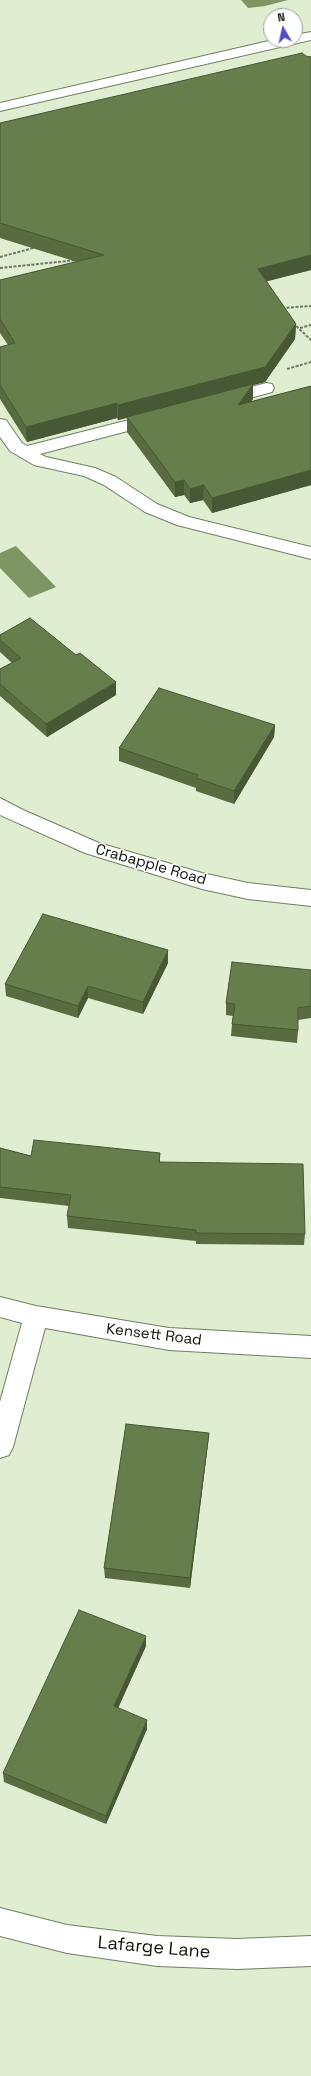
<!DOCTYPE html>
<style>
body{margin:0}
#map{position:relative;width:311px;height:2076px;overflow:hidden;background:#dfeed1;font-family:"Space Grotesk",sans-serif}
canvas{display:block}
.north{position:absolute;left:263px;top:8px;width:40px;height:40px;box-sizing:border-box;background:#fff;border:1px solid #9ea09c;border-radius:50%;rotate:351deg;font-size:11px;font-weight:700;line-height:16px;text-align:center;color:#0c1107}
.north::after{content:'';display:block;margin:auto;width:14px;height:18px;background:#524ec5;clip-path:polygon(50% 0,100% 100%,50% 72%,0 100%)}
</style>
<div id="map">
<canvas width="311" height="2076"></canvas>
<div class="north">N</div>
</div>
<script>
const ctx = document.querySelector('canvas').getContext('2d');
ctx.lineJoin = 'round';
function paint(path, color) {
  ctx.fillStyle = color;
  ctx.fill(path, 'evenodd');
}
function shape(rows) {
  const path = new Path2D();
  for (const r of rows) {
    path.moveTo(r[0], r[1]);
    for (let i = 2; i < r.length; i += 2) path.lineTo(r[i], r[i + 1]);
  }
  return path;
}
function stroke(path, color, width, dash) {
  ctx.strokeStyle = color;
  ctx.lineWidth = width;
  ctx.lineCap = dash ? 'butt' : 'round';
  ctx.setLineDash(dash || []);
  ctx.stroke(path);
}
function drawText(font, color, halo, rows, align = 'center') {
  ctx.font = font + ' "Space Grotesk",sans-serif';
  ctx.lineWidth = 3;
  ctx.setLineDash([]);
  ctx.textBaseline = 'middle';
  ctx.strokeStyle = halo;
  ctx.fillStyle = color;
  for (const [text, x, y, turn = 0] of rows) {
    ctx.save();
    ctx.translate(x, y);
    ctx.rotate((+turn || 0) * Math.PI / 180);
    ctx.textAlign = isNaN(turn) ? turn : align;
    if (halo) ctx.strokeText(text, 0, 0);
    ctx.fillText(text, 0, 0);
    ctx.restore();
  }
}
paint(shape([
 [241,0,288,0,265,6,248,8],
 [16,546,56,587,29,598,0,568,0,553]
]), '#7e9663');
const lane = shape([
 [311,32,311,40,0,111,0,103,273,40,295,40,295,35,311,32],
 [266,383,272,384,274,388,272,392,224,405,218,404,215,400,218,396,266,383],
 [156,413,162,414,165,418,162,422,40,454,46,457,95,468,116,477,157,504,189,517,311,547,311,559,177,525,145,512,104,485,84,476,34,465,10,451,0,437,0,419,6,420,22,443,27,446,156,413]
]);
const street = shape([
 [0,798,23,810,99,843,202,873,248,883,311,890,311,906,248,899,202,889,85,853,0,815,0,798],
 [0,1297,36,1306,169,1328,311,1336,311,1358,169,1350,45,1328,13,1447,9,1455,0,1458,0,1402,22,1323,0,1317,0,1297],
 [0,1908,67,1925,157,1936,237,1939,311,1936,311,1966,237,1969,157,1966,67,1953,0,1936,0,1908]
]);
stroke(lane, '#717e63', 2);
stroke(street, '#717e63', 2);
stroke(shape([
 [0,257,37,247],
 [0,268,77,260],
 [282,308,311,306],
 [293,323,311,340],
 [300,328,311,325],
 [287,369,311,362]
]), '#6e7865', 2, [3, 1.5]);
paint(lane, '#fff');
paint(street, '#fff');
paint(shape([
 [306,56,311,57,311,270,266,281,296,324,295,339,265,382,253,385,253,399,250,402,311,386,311,485,212,513,203,500,190,503,184,495,175,497,127,432,127,418,118,420,117,418,27,442,0,399,0,347,8,345,0,333,0,280,77,262,0,238,0,123],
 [0,635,116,695,47,737,0,696,0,669,12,663,0,652],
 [275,725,274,737,234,804,196,791,196,788,119,761,119,748],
 [168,963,143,1014,88,998,78,1018,6,996,5,984],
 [311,970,311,1018,298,1020,298,1030,297,1043,231,1036,232,1024,233,1016,226,1015,226,1003],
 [0,1148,31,1156,160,1153,160,1162,305,1234,304,1245,196,1244,196,1241,68,1228,67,1216,69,1206,0,1198],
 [209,1433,208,1443,190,1588,105,1578,104,1568],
 [146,1646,118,1708,147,1729,106,1824,4,1782,3,1773]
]), '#586c40');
paint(shape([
 [311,255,311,270,257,284,258,269],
 [296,324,295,339,265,382,253,385,253,399,237,420,238,405,252,385,118,420,118,405],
 [117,403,117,418,27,442,26,427],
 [311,470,311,485,212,513,212,498],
 [184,480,184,495,175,497,175,482],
 [204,485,203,500,190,503,190,489],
 [116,682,116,695,47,737,46,724],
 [275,725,274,737,234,804,234,791],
 [168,950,168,963,143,1014,143,1002],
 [88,986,88,998,78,1018,78,1006],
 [209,1433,208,1443,190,1588,190,1578],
 [146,1636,146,1646,115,1715,114,1706],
 [147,1720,147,1729,106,1824,106,1816]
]), '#475834');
const building = shape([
 [302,53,306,56,311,57,311,255,258,269,296,324,265,367,118,405,117,403,26,427,0,385,0,347,15,343,0,319,0,280,104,255,0,223,0,123,302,53],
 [253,384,238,405,311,386,311,470,212,498,204,485,190,489,184,480,175,482,127,417,253,384],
 [30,618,76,655,80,653,116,682,46,724,0,684,0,669,21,658,0,640,0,635,30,618],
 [159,688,275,725,234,791,196,778,198,775,119,748,159,688],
 [43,914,168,950,143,1002,88,986,78,1006,5,984,43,914],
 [232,962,311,970,311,1006,298,1008,298,1030,232,1024,235,1004,226,1003,232,962],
 [34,1140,160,1153,159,1162,303,1164,305,1234,196,1233,196,1230,67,1216,71,1195,0,1187,0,1148,31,1156,34,1140],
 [126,1424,209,1433,190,1578,104,1568,126,1424],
 [79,1610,146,1636,114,1706,147,1720,106,1816,3,1773,79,1610]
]);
paint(building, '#667e4b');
stroke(building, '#475834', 1);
drawText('15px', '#0c1107', '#fff', [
 ["Crabapple Road",151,865,16],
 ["Kensett Road",154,1335,7]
]);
drawText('18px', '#0c1107', '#fff', [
 ["Lafarge Lane",154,1948,5]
]);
</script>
